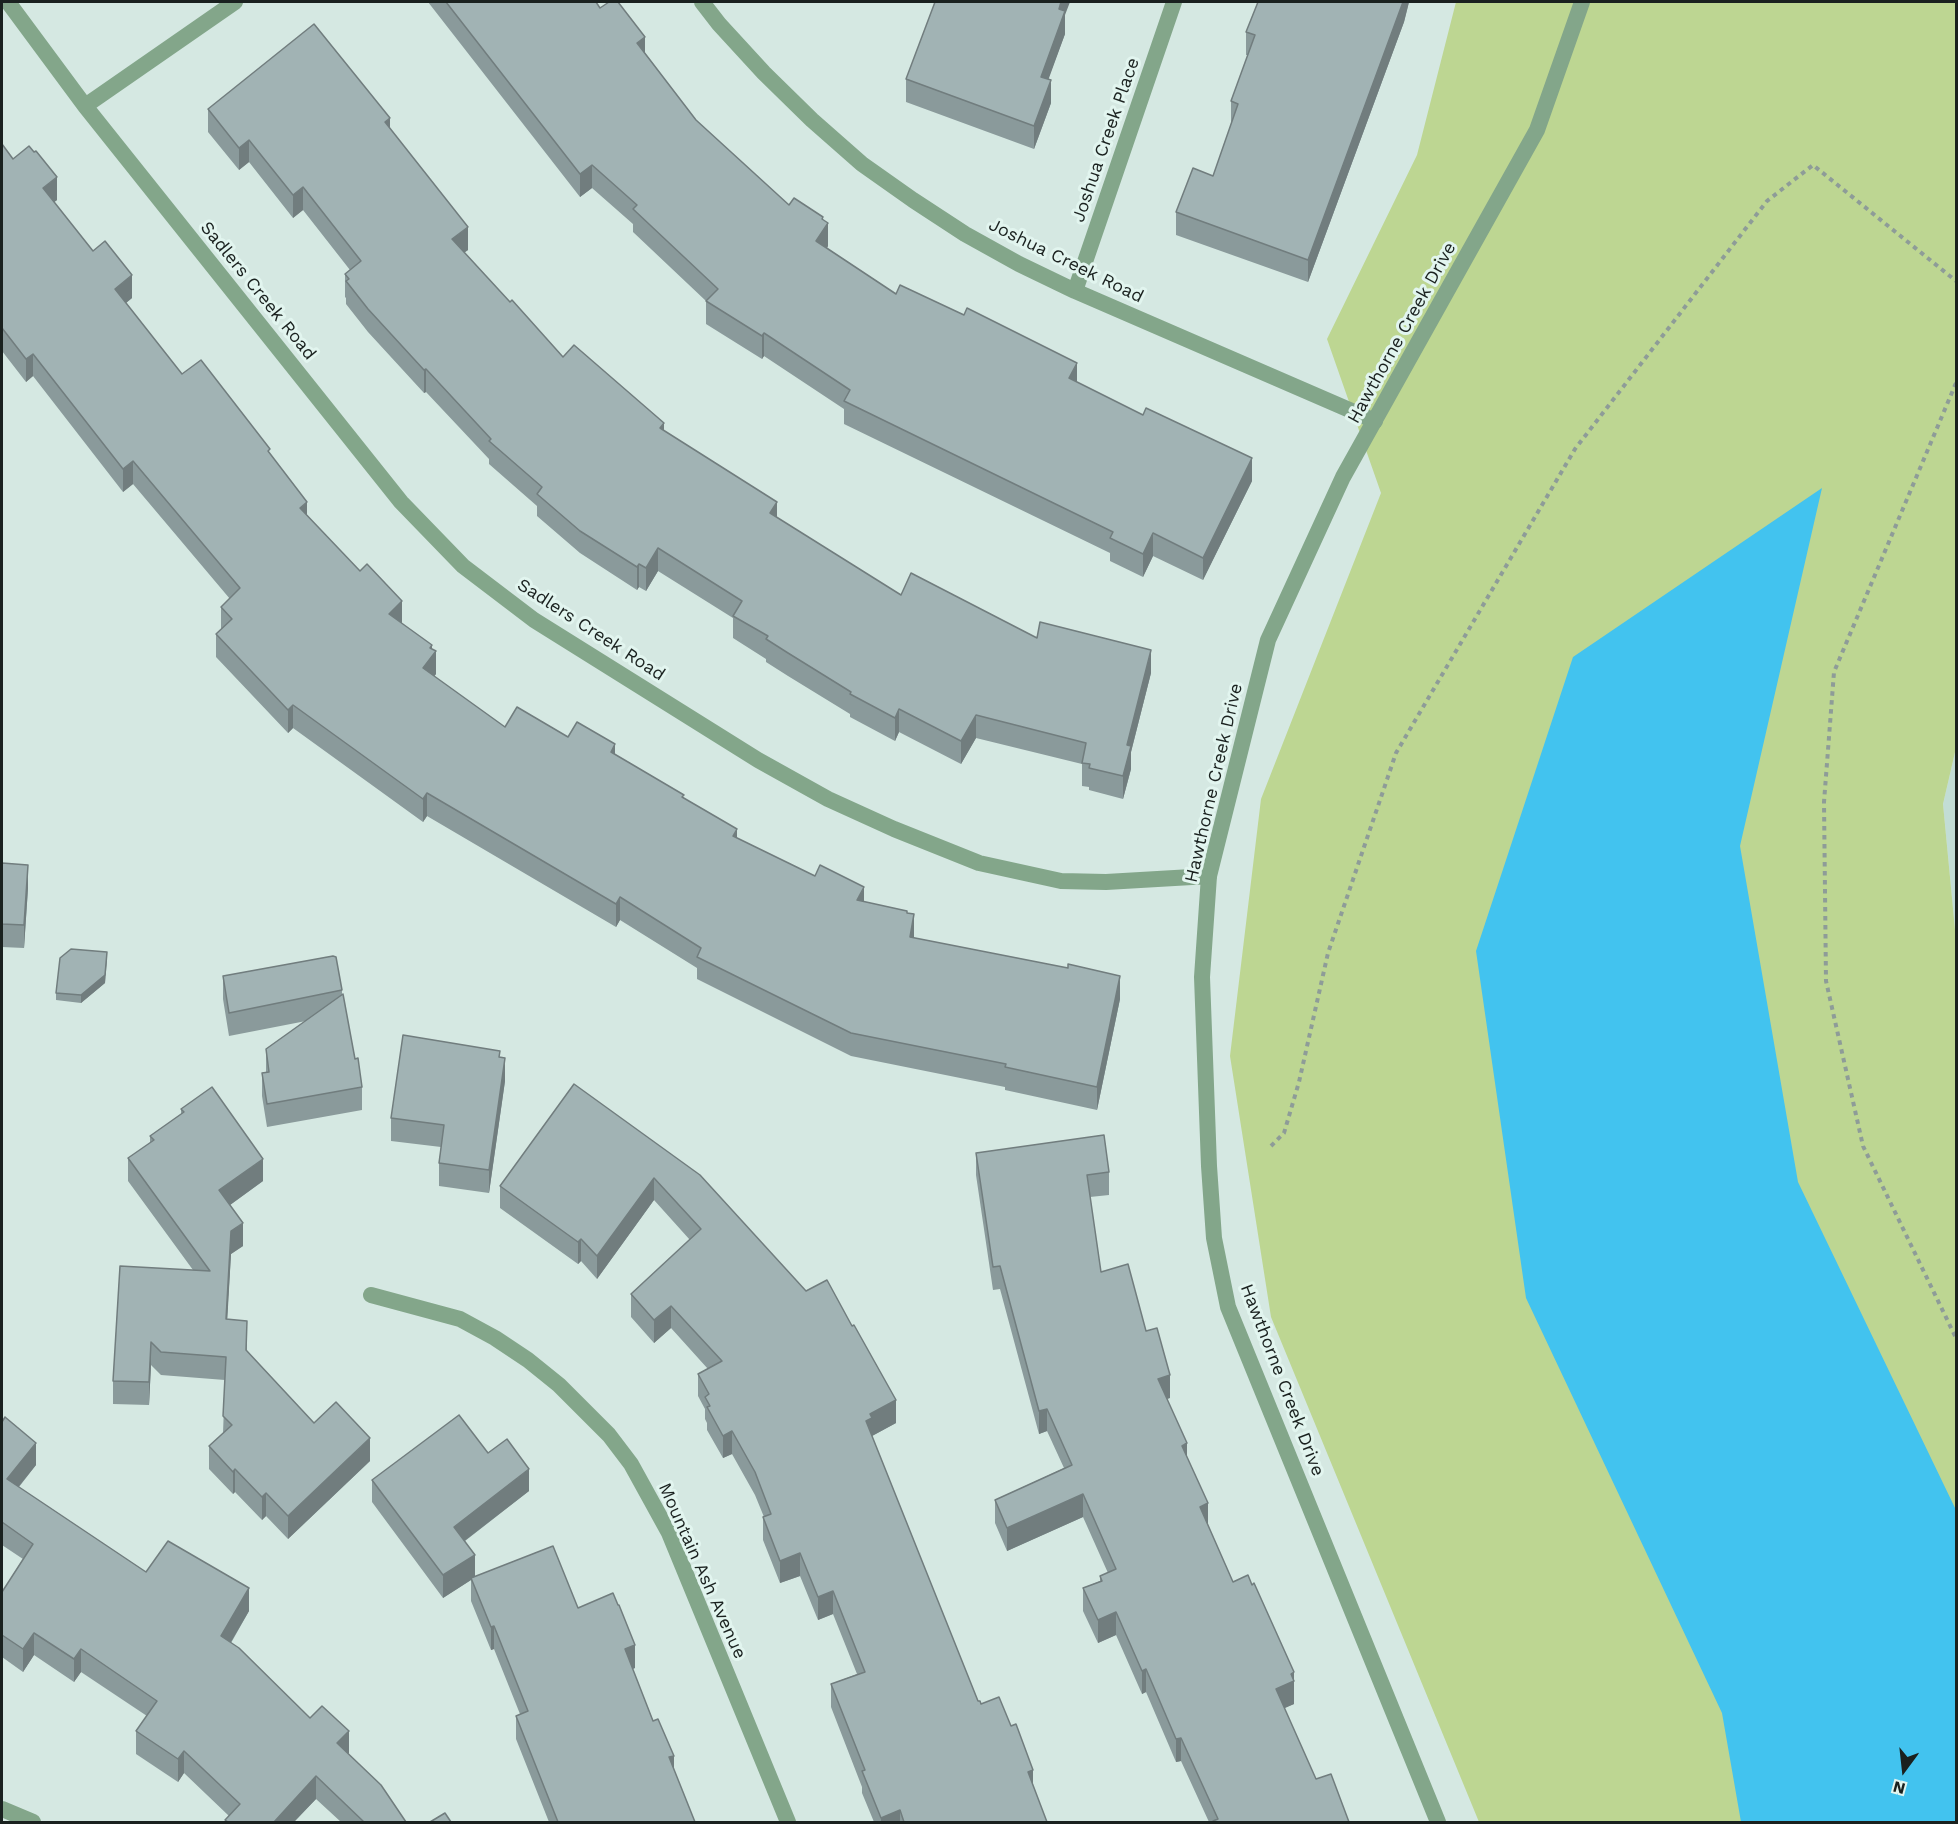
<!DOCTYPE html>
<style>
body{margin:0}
#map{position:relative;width:1958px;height:1824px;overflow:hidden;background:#d5e8e2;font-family:"Work Sans",sans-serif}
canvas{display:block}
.frame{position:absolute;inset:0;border:3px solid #1a211f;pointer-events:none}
.north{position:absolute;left:1874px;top:1740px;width:60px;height:60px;-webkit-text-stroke:4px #e2f5ef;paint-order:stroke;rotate:195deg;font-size:16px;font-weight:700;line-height:24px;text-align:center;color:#1a211f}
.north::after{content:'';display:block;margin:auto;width:21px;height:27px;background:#1a211f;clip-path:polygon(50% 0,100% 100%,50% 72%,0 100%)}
</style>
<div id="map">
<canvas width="1958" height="1824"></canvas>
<div class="frame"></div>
<div class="north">N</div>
</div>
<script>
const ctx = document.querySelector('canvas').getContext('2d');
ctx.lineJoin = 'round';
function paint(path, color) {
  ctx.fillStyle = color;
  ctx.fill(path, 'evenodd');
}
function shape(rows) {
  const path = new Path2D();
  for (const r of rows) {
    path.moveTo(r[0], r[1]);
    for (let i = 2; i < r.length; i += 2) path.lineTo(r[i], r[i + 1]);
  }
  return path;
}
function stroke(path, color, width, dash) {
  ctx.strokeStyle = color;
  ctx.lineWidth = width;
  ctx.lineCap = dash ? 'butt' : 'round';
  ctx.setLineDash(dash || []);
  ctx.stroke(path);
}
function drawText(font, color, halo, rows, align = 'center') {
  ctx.font = font + ' "Work Sans",sans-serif';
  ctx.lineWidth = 6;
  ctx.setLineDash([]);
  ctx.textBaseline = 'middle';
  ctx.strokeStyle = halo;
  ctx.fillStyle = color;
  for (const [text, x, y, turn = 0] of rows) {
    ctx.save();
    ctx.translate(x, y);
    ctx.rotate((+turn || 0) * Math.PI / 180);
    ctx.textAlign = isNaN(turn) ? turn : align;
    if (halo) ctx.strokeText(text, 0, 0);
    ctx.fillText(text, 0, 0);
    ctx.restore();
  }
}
paint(shape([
 [1956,748,1956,940,1943,804]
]), '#c2ddd5');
paint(shape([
 [1456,2,1956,2,1956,748,1943,804,1956,940,1956,1822,1479,1822,1271,1317,1230,1056,1261,799,1381,493,1327,339,1417,155]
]), '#bdd692');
paint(shape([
 [1822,488,1740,846,1798,1182,1956,1510,1956,1822,1741,1822,1722,1713,1526,1298,1476,951,1573,657]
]), '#42c3ef');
stroke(shape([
 [1956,383,1834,672,1824,802,1826,981,1863,1146,1956,1338],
 [1271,1146,1284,1133,1299,1082,1328,953,1396,753,1575,449,1767,201,1813,165,1956,281]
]), '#8e9c98', 4, [4.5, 4.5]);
stroke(shape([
 [8,2,85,106,401,502,463,566,534,620,758,760,828,799,894,829,979,863,1061,881,1106,882,1209,876,1202,977,1209,1166,1214,1238,1228,1307,1438,1822],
 [702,2,719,24,764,73,812,120,862,164,913,200,965,234,1019,264,1075,291,1375,421],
 [85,106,235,2],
 [1075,291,1174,2],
 [371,1295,460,1319,495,1338,528,1360,559,1385,609,1435,631,1464,669,1533,788,1822],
 [2,1809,33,1822]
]), '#83a68a', 16);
stroke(shape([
 [1209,876,1268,640,1343,477,1537,130,1582,2]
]), '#83a68a', 16);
paint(shape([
 [428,2,596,2,600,8,645,53,696,120,789,205,823,219,828,246,827,248,896,294,1077,382,1252,481,1203,580,1153,556,1143,577,1110,561,1110,553,844,424,844,409,764,356,762,359,706,324,706,301,633,232,633,224,592,188,580,197],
 [1258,2,1409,2,1404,22,1308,282,1176,235,1176,212,1213,176,1231,124,1231,101,1248,55,1246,55,1246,32],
 [1065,15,1065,34,1048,79,1051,103,1034,149,906,102,906,79],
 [208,109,390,129,468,250,464,252,510,302,563,357,664,431,777,518,901,595,1151,673,1131,752,1131,769,1123,799,1089,790,1089,787,1082,786,1082,764,976,738,961,764,899,732,895,741,850,717,850,714,788,676,766,662,766,659,733,638,733,618,658,571,646,591,639,587,637,590,580,553,537,516,537,506,489,464,489,459,426,392,424,393,368,332,346,304,346,298,345,297,345,274,350,270,303,210,293,218,249,162,239,170,208,132],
 [2,144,13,159,57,200,54,202,93,251,132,298,126,303,182,374,270,454,307,515,402,624,432,649,436,674,434,676,505,727,568,737,615,755,684,798,737,838,864,902,907,913,914,938,1120,999,1097,1110,1005,1090,1005,1087,851,1056,697,979,697,968,620,920,616,927,427,816,423,822,293,728,288,733,216,657,216,634,221,629,221,607,230,599,133,484,123,492,33,376,26,382,2,351],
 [2,863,28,888,24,948,2,947],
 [107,960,105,983,81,1003,56,1000,56,993],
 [223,976,342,990,342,995,355,1059,362,1087,362,1110,267,1127,262,1096,262,1073,266,1072,266,1049,306,1021,229,1036,223,999],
 [500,1057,505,1081,489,1193,439,1186,439,1163,441,1147,391,1141,391,1118],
 [574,1084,896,1423,872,1436,978,1701,981,1704,1033,1786,1047,1822,874,1822,862,1793,862,1787,831,1707,831,1684,857,1674,833,1614,818,1620,800,1576,780,1583,763,1540,763,1517,764,1517,755,1495,732,1454,723,1458,707,1430,707,1423,705,1419,705,1409,698,1396,698,1374,708,1369,671,1328,654,1343,631,1317,631,1294,690,1240,654,1200,597,1279,581,1261,578,1264,500,1208,500,1186],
 [181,1109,263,1181,230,1205,243,1246,231,1254,227,1319,247,1344,247,1351,314,1423,370,1461,288,1539,266,1516,262,1520,235,1492,233,1494,209,1469,209,1446,223,1433,225,1380,161,1375,151,1365,149,1405,113,1404,113,1381,193,1270,128,1181,128,1158,150,1143,150,1136,181,1114],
 [976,1153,1109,1172,1109,1195,1090,1197,1101,1272,1146,1331,1170,1398,1167,1399,1187,1458,1208,1525,1233,1582,1294,1695,1294,1704,1284,1708,1316,1779,1349,1822,1209,1822,1181,1761,1176,1762,1146,1692,1142,1694,1116,1635,1098,1643,1083,1611,1083,1588,1100,1581,1100,1576,1108,1573,1083,1517,1007,1551,995,1523,995,1500,1064,1468,1047,1431,1039,1434,1000,1289,993,1290,976,1175],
 [2,1422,36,1465,19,1487,146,1572,249,1611,231,1643,310,1718,349,1753,348,1754,406,1822,341,1822,316,1799,294,1822,225,1822,225,1820,229,1816,184,1773,178,1782,136,1754,136,1731,147,1716,81,1672,74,1682,34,1655,23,1672,2,1657,2,1592,23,1559,2,1545],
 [488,1453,529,1491,465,1541,475,1577,578,1608,635,1668,632,1669,695,1822,549,1822,516,1739,516,1716,520,1714,494,1649,491,1650,471,1601,471,1580,443,1598,372,1502,372,1480]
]), '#8a9a9b');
paint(shape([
 [1061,2,1070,2,1065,15,1065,34,1041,100,1041,77],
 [1403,2,1409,2,1404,22,1308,282,1308,260],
 [645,37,645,60,637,43],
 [1051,80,1051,103,1034,149,1034,126],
 [390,118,390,141,385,122],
 [249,140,249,162,239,170,239,148],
 [592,165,592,188,580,197,580,174],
 [57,177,57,200,43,211,43,188],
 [303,187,303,210,293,218,293,195],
 [823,217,823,231,828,223,828,246,816,264,816,241],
 [468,227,468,250,452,262,452,239],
 [132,275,132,298,115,312,115,289],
 [764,333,764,356,762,359,762,336],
 [33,354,33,376,26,382,26,359],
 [1077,363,1077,386,1069,378],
 [426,369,426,392,424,393,424,370],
 [664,423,664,446,660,428],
 [1252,458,1252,481,1203,580,1203,558],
 [133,461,133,484,123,492,123,469],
 [307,502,307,524,300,508],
 [777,502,777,524,770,513],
 [1153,533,1153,556,1143,577,1143,554],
 [658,548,658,571,646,591,646,568],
 [639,564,639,587,637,590,637,567],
 [402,601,402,624,389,614],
 [432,645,432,656,436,651,436,674,423,691,423,668,430,648],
 [1151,650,1151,673,1131,752,1131,769,1123,799,1123,776,1127,745],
 [293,705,293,728,288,733,288,710],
 [899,709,899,732,895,741,895,718],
 [976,715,976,738,961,764,961,741],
 [615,744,615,767,611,752],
 [427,793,427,816,423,822,423,799],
 [737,829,737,852,733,836],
 [28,865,28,888,24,948,24,925],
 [864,887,864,910,857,900],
 [620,897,620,920,616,927,616,904],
 [914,914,914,937,910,959,910,937],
 [107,952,105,983,81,1003,81,995],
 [1120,976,1120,999,1097,1110,1097,1087],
 [505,1058,505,1081,489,1193,489,1170],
 [263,1159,263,1181,219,1213,219,1190],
 [654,1178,654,1200,597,1279,597,1256],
 [243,1223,243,1246,231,1254,226,1342,226,1319,231,1231],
 [581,1239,581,1261,578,1264,578,1242],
 [671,1306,671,1328,654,1343,654,1320],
 [151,1342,151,1365,149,1405,149,1382],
 [1170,1375,1170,1398,1158,1401,1158,1379],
 [896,1400,896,1423,872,1436,866,1421,870,1414],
 [1047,1409,1047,1431,1039,1434,1039,1411],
 [732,1431,732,1454,723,1458,723,1436],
 [370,1438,370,1461,288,1539,288,1516],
 [36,1443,36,1465,7,1501,7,1479],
 [1187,1443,1187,1466,1182,1446],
 [235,1469,235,1492,233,1494,233,1472],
 [529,1469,529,1491,454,1549,454,1527],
 [266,1493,266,1516,262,1520,262,1497],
 [1083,1494,1083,1517,1007,1551,1007,1528],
 [1208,1503,1208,1526,1200,1507],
 [800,1553,800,1576,780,1583,780,1561],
 [475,1555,475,1578,471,1578,471,1580,443,1598,443,1575],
 [249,1588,249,1611,221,1659,221,1636],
 [833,1591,833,1614,818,1620,818,1597],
 [1116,1612,1116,1635,1098,1643,1098,1620],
 [494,1626,494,1649,491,1650,491,1627],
 [34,1633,34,1655,23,1672,23,1649],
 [635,1645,635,1668,625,1672,625,1649],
 [81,1649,81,1672,74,1682,74,1659],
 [1146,1669,1146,1692,1142,1694,1142,1671],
 [1294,1672,1294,1704,1276,1712,1276,1689,1291,1674],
 [349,1731,349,1753,337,1766,337,1743],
 [1181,1738,1181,1761,1176,1762,1176,1739],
 [184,1751,184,1773,178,1782,178,1759],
 [674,1756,674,1779,669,1757],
 [1033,1770,1033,1792,1028,1772],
 [316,1776,316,1799,294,1822,274,1822],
 [900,1810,900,1822,881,1822,881,1818]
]), '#717d7e');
const building = shape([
 [446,2,596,2,600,8,609,2,618,2,645,37,637,43,696,120,789,205,794,198,823,217,822,219,828,223,816,241,896,294,900,285,964,315,967,308,1077,363,1069,378,1143,415,1146,408,1252,458,1203,558,1153,533,1143,554,1110,538,1113,532,844,401,850,390,764,333,762,336,706,301,718,289,633,209,637,205,592,165,580,174,446,2],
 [935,2,1061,2,1059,9,1065,11,1041,77,1051,80,1034,126,906,79,935,2],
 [1258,2,1403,2,1308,260,1176,212,1193,168,1213,176,1238,104,1231,101,1255,35,1246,32,1258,2],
 [314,24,390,118,385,122,468,227,452,239,510,302,512,300,563,357,574,345,664,423,660,428,777,502,770,513,901,595,911,573,1037,638,1040,622,1151,650,1127,745,1131,746,1123,776,1089,768,1090,764,1082,763,1086,743,976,715,961,741,899,709,895,718,850,694,851,692,788,653,766,639,768,636,733,616,742,601,658,548,646,568,639,564,637,567,580,531,537,494,542,487,489,441,491,439,426,369,424,370,368,309,346,281,349,279,345,274,361,261,303,187,293,195,249,140,239,148,208,109,314,24],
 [2,144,13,159,29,146,34,152,36,151,57,177,43,188,93,251,105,241,132,275,115,289,182,374,201,360,270,449,268,451,307,502,300,508,360,571,367,564,402,601,389,614,432,645,430,648,436,651,423,668,505,727,517,707,568,737,577,722,615,744,611,752,684,795,682,797,737,829,733,836,815,876,820,865,864,887,857,900,907,911,907,913,914,914,910,937,1068,968,1068,964,1120,976,1097,1087,1005,1067,1006,1064,851,1033,697,957,701,948,620,897,616,904,427,793,423,799,293,705,288,710,216,634,232,619,221,607,240,588,133,461,123,469,33,354,26,359,2,328,2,144],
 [2,863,28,865,24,925,2,924,2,863],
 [71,949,107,952,105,975,81,995,56,993,60,958,71,949],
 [333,956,336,957,342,990,229,1013,223,976,333,956],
 [343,994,355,1059,358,1058,362,1087,267,1104,262,1073,269,1072,266,1049,343,994],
 [403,1035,500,1051,499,1057,505,1058,489,1170,439,1163,444,1125,391,1118,403,1035],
 [574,1084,700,1175,806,1291,827,1280,852,1326,854,1325,896,1400,870,1414,872,1418,866,1421,978,1701,980,1701,981,1704,999,1697,1011,1726,1016,1724,1033,1770,1028,1772,1047,1822,904,1822,900,1810,881,1818,862,1771,865,1770,831,1684,865,1672,833,1591,818,1597,800,1553,780,1561,763,1517,771,1514,755,1472,732,1431,723,1436,707,1407,710,1406,705,1397,709,1394,698,1374,722,1361,671,1306,654,1320,631,1294,701,1229,654,1178,597,1256,581,1239,578,1242,500,1186,574,1084],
 [212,1087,263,1159,219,1190,243,1223,231,1231,226,1319,247,1321,246,1350,314,1423,336,1402,370,1438,288,1516,266,1493,262,1497,235,1469,233,1472,209,1446,232,1425,223,1416,226,1357,161,1352,151,1342,149,1382,113,1381,120,1266,210,1271,128,1158,154,1140,150,1136,184,1112,181,1109,212,1087],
 [1104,1135,1109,1172,1087,1175,1101,1272,1128,1264,1146,1331,1157,1328,1170,1375,1158,1379,1187,1443,1182,1446,1208,1503,1200,1507,1233,1582,1248,1575,1252,1585,1254,1583,1294,1672,1291,1674,1294,1681,1276,1689,1316,1779,1331,1774,1349,1822,1214,1822,1213,1821,1218,1819,1181,1738,1176,1739,1146,1669,1142,1671,1116,1612,1098,1620,1083,1588,1102,1581,1100,1576,1116,1569,1083,1494,1007,1528,995,1500,1072,1465,1047,1409,1039,1411,1000,1266,993,1267,976,1153,1104,1135],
 [459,1415,488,1453,507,1439,529,1469,454,1527,475,1555,443,1575,372,1480,459,1415],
 [5,1417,36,1443,7,1479,146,1572,168,1541,249,1588,221,1636,239,1648,310,1718,322,1706,349,1731,337,1743,381,1785,406,1822,364,1822,316,1776,274,1822,228,1822,225,1820,240,1804,184,1751,178,1759,136,1731,157,1701,81,1649,74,1659,34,1633,23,1649,2,1635,2,1592,33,1544,2,1522,2,1422,5,1417],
 [553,1546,578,1608,613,1593,618,1605,619,1605,635,1645,625,1649,653,1721,658,1719,674,1756,669,1757,695,1822,558,1822,516,1716,528,1711,494,1626,491,1627,471,1578,553,1546],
 [445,1813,451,1822,430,1822,445,1813]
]);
paint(building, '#a1b3b4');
stroke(building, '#717d7e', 1.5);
drawText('18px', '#1a211f', '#e2f5ef', [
 ["Joshua Creek Place",1106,140,-71],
 ["Joshua Creek Road",1066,261,26],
 ["Sadlers Creek Road",258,291,51],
 ["Hawthorne Creek Drive",1402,333,-61],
 ["Sadlers Creek Road",591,630,33],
 ["Hawthorne Creek Drive",1214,783,-77],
 ["Hawthorne Creek Drive",1282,1380,69],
 ["Mountain Ash Avenue",702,1571,66]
]);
</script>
